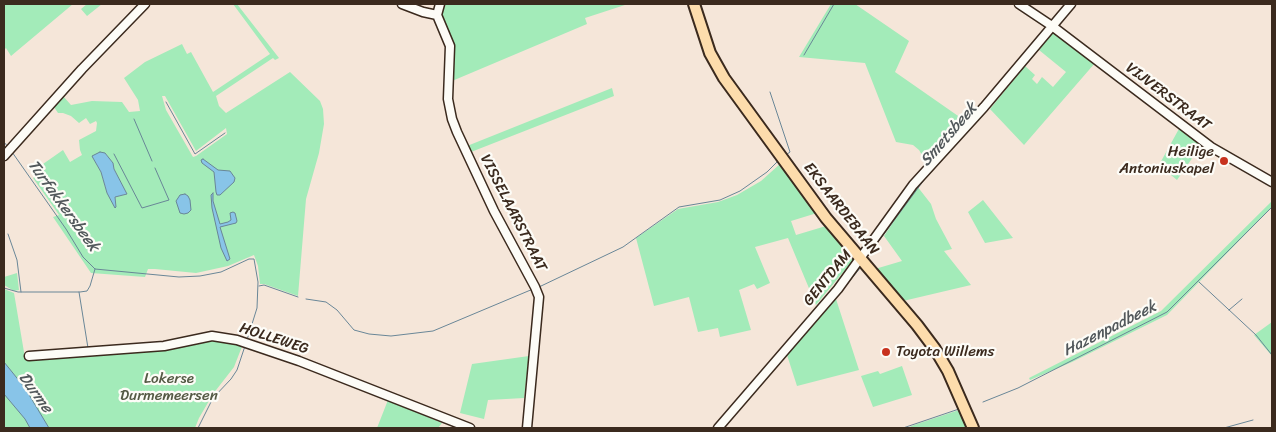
<!DOCTYPE html>
<style>
body{margin:0}
#map{position:relative;width:1276px;height:432px;overflow:hidden;background:#f5e6d9;font-family:Sriracha,sans-serif}
canvas{display:block}
.frame{position:absolute;inset:0;border:5px solid #3b2a1e;pointer-events:none}
</style>
<div id="map">
<canvas width="1276" height="432"></canvas>
<div class="frame"></div>
</div>
<script>
const ctx = document.querySelector('canvas').getContext('2d');
ctx.lineJoin = 'round';
function paint(path, color) {
  ctx.fillStyle = color;
  ctx.fill(path, 'evenodd');
}
function shape(rows) {
  const path = new Path2D();
  for (const r of rows) {
    path.moveTo(r[0], r[1]);
    for (let i = 2; i < r.length; i += 2) path.lineTo(r[i], r[i + 1]);
  }
  return path;
}
function stroke(path, color, width, dash) {
  ctx.strokeStyle = color;
  ctx.lineWidth = width;
  ctx.lineCap = dash ? 'butt' : 'round';
  ctx.setLineDash(dash || []);
  ctx.stroke(path);
}
function drawText(font, color, halo, rows, align = 'center') {
  ctx.font = font + ' Sriracha,sans-serif';
  ctx.lineWidth = 4.5;
  ctx.setLineDash([]);
  ctx.textBaseline = 'middle';
  ctx.strokeStyle = halo;
  ctx.fillStyle = color;
  for (const [text, x, y, turn = 0] of rows) {
    ctx.save();
    ctx.translate(x, y);
    ctx.rotate((+turn || 0) * Math.PI / 180);
    ctx.textAlign = isNaN(turn) ? turn : align;
    if (halo) ctx.strokeText(text, 0, 0);
    ctx.fillText(text, 0, 0);
    ctx.restore();
  }
}
paint(shape([
 [4,4,73,4,11,56,6,48,4,50],
 [87,4,102,4,87,16,81,9],
 [233,4,237,4,279,58,275,60,273,58,216,96,219,106,226,113,290,72,320,101,323,109,324,124,319,153,306,199,298,296,264,284,260,284,258,266,254,255,228,266,196,273,155,269,148,269,145,277,91,273,53,217,59,215,33,178,46,169,43,164,63,150,70,162,82,155,80,150,79,140,96,131,97,123,96,121,90,124,86,118,79,123,71,116,63,113,58,113,54,107,63,96,71,105,92,101,122,102,129,112,140,111,138,100,124,78,145,62,182,44,187,54,191,52,213,92,270,54],
 [162,96,165,96,196,151,226,128,227,134,196,156,193,157,166,110],
 [105,153,113,163,114,169,127,194,115,197,116,206,107,193,101,172,93,158],
 [443,4,628,4,585,18,587,24,452,81,453,53,441,17],
 [831,4,855,4,909,41,895,72,961,118,925,160,919,150,913,145,896,142,865,63,799,57],
 [1053,33,1095,63,1024,145,990,109,1025,66,1035,75,1032,79,1037,84,1042,77,1053,87,1066,72,1039,50],
 [612,88,614,96,471,152,467,146],
 [1180,127,1202,144,1177,180,1159,165],
 [780,164,817,213,791,221,796,235,826,226,854,259,816,305,788,238,755,247,770,283,757,289,754,284,739,290,751,330,720,337,718,328,698,332,689,297,654,306,636,238,678,209,718,202,737,195,761,181],
 [917,186,931,204,936,219,952,249,944,251,971,285,903,301,875,269,902,261,884,236],
 [983,200,1013,238,985,243,968,212],
 [1272,201,1272,207,1167,315,1072,362,1030,380,1029,378,1161,311],
 [17,273,19,290,14,291,4,285,4,277],
 [4,289,14,293,25,358,112,353,213,339,243,344,234,367,213,394,199,418,195,428,4,428],
 [836,299,859,370,797,386,787,355],
 [1272,322,1272,356,1254,335],
 [529,356,524,398,488,400,484,419,460,413,472,364],
 [902,366,912,395,873,407,861,376,878,371,880,374],
 [388,400,442,423,438,428,377,428],
 [959,410,967,428,907,428,914,425]
]), '#a3ebb9');
const water = shape([
 [100,152,105,153,113,163,114,169,127,194,115,197,116,207,115,208,107,193,101,172,93,158,92,156,100,152],
 [203,159,218,170,230,171,235,178,234,182,220,195,217,195,216,192,214,172,202,163,201,160,203,159],
 [213,193,213,201,220,224,228,222,231,220,230,213,233,212,235,213,237,221,236,223,220,227,230,259,227,261,221,248,212,208,211,195,213,193],
 [185,194,188,196,190,200,191,210,188,213,184,214,180,213,176,201,180,195,185,194],
 [4,362,25,388,49,428,30,428,25,419,4,394,4,362]
]);
paint(water, '#88c4e8');
stroke(water, '#698697', 1);
stroke(shape([
 [1058,25,1077,4],
 [804,55,834,4],
 [770,92,790,152,786,155],
 [166,102,195,154,225,133],
 [134,119,152,161],
 [4,142,8,147],
 [12,152,66,229,83,257,95,269,179,277,200,276,221,272,249,259,254,259,258,282,257,308,247,340],
 [114,154,142,208,169,200,155,168],
 [8,234,17,260,21,292],
 [867,257,924,180,980,118,1053,32],
 [1199,282,1256,335,1272,355],
 [259,286,264,285,298,297],
 [539,287,623,247,679,207,720,200,740,191,767,172,778,161],
 [4,288,18,292,80,292,87,291,90,286,95,269],
 [844,288,861,267],
 [79,292,88,348],
 [306,299,326,302,337,310,354,330,369,334,391,336,433,331,533,289],
 [1229,310,1242,299],
 [983,402,1018,388,1167,312,1272,207],
 [198,428,213,398,231,379,237,370,245,346],
 [903,428,959,409],
 [1224,428,1253,420]
]), '#698697', 1);
const minor = shape([
 [402,4,423,12,437,15],
 [440,4,437,15,450,46,448,99,452,119,457,132,494,211,535,287,539,297,527,428],
 [1019,4,1052,26,1211,147,1272,182],
 [4,156,82,69,145,4],
 [29,356,164,346,212,336,237,340,299,361,470,428],
 [718,428,838,289,913,185,984,107,1071,4]
]);
const major = shape([
 [694,4,710,53,724,78,826,218,917,325,935,349,948,371,973,428]
]);
stroke(minor, '#3b2a1e', 11);
stroke(major, '#3b2a1e', 14);
stroke(minor, '#fdfcf7', 8);
stroke(major, '#fddcac', 10);
for (const [x, y, r, color] of [
 [1224,161,5,"#c8321e"],
 [886,352,5,"#c8321e"]
]) {
  const dot = new Path2D();
  dot.arc(x, y, r, 0, 2 * Math.PI);
  ctx.fillStyle = color;
  ctx.fill(dot);
  stroke(dot, '#fdfcf7', 2);
}
drawText('15px', '#3b2a1e', '#fdfcf7', [
 ["VIJVERSTRAAT",1168,97,37],
 ["EKSAARDEBAAN",841,209,52],
 ["VISSELAARSTRAAT",513,213,63],
 ["GENTDAM",828,278,-51],
 ["HOLLEWEG",274,339,18]
]);
drawText('15px', '#3b2a1e', '#fdfcf7', [
 ["Heilige",1214,152],
 ["Antoniuskapel",1214,169],
 ["Toyota Willems",896,352,"left"]
], 'right');
drawText('15px', '#555a45', '#fdfcf7', [
 ["Lokerse",169,379],
 ["Durmemeersen",169,396]
]);
drawText('italic 16px', '#52585b', '#fdfcf7', [
 ["Smetsbeek",949,135,-49],
 ["Turfakkersbeek",63,206,54],
 ["Hazenpadbeek",1110,329,-27],
 ["Durme",35,393,54]
]);
</script>
